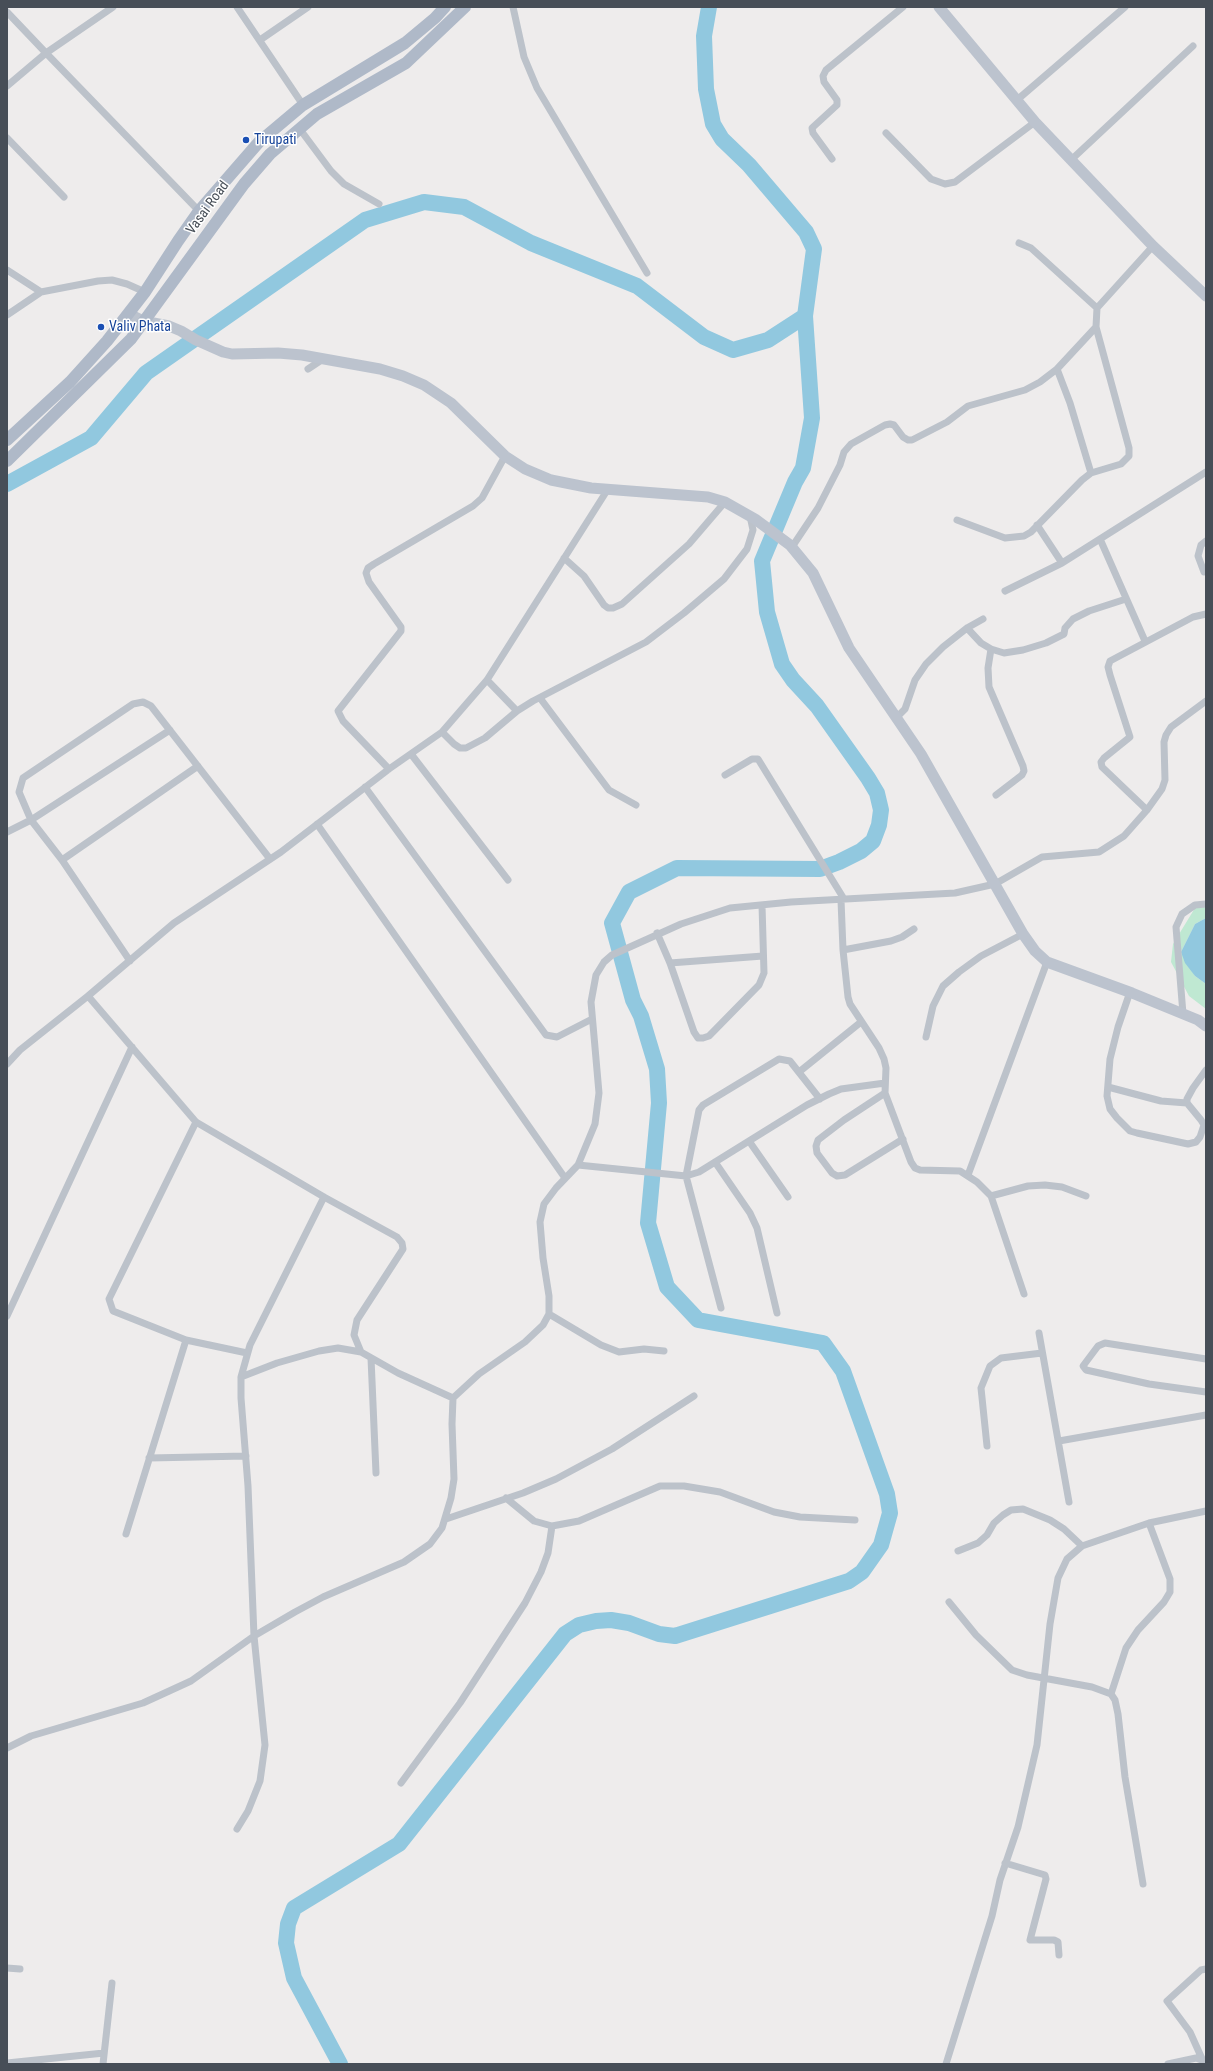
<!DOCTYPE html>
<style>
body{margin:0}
#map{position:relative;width:1213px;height:2071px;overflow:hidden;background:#eeecec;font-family:"Roboto Condensed",sans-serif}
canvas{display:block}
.frame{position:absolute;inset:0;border:8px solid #474e57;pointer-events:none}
</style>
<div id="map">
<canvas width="1213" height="2071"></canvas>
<div class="frame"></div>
</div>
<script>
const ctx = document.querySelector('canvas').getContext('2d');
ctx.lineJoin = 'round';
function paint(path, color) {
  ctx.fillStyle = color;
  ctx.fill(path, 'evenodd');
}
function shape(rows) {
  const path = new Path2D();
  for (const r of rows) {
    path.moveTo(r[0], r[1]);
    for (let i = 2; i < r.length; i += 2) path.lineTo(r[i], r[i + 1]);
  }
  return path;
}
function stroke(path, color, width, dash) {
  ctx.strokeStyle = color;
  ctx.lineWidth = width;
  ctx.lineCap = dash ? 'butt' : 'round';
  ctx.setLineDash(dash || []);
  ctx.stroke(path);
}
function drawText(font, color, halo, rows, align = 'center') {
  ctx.font = font + ' "Roboto Condensed",sans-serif';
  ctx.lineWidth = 3;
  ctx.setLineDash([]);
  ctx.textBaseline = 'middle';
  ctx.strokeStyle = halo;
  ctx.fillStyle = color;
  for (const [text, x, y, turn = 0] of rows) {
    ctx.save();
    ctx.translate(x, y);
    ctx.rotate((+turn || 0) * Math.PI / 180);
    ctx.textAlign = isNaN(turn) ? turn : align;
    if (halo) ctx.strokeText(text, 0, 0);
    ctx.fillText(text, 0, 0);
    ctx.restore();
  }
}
paint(shape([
 [1206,907,1206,918,1195,924,1181,952,1195,976,1206,984,1206,1009,1189,996,1171,962,1173,944,1195,908]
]), '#bfe8d2');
paint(shape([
 [1206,918,1206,984,1195,976,1185,963,1181,952,1195,924]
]), '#91c8df');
stroke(shape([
 [7,484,91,438,146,373,365,220,424,202,464,207,531,243,637,286,704,337,733,350,768,340,805,316],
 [340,2064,294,1978,286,1943,288,1924,294,1908,399,1844,565,1634,579,1625,596,1621,611,1620,629,1623,659,1634,675,1636,849,1581,862,1572,881,1545,890,1513,887,1494,843,1371,823,1343,698,1320,667,1287,648,1223,659,1103,657,1069,641,1016,633,1000,612,923,629,892,677,868,820,869,839,862,861,851,873,841,879,825,881,810,877,793,868,778,817,706,793,680,782,664,767,612,762,561,795,482,803,468,812,418,805,316,814,249,806,232,749,165,722,139,713,124,706,89,704,36,709,7]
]), '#91c8df', 16);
stroke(shape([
 [237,7,303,105],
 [513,7,524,57,537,88,647,273],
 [7,12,46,53,113,7],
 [260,40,308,7],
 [7,86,46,53,199,211],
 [1017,100,1125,7],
 [299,128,331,171,344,184,379,204],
 [886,133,931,179,945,184,955,182,1035,122],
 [7,138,64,197],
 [832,159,813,133,812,128,837,105,837,100,824,82,823,76,826,70,903,7],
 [1071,160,1193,46],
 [1019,243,1031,248,1097,308],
 [7,270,41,292],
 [7,315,41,292,98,281,112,280,127,284,145,292],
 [308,369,323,359],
 [1057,369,1070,403,1091,473],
 [957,520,1005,538,1024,536,1031,532,1082,480,1091,473,1121,464,1129,456,1129,448,1096,327,1097,308,1153,246],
 [1037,525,1062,563],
 [1100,539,1145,641],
 [792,547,818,508,840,465,844,452,851,444,885,425,890,424,894,425,903,437,908,440,912,440,947,422,968,406,1025,390,1040,382,1057,369,1096,327],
 [564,558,584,576,604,605,608,608,613,608,622,604,689,544,725,502],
 [1204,572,1198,556,1201,545,1206,541],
 [1005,591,1062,563,1206,472],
 [967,628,981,643,991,649,1004,653,1023,650,1046,643,1064,634,1065,628,1073,619,1089,611,1126,599],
 [991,649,988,668,989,687,1023,766,1024,771,1022,775,996,795],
 [487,680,517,711],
 [540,698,609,790,636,805],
 [896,718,905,709,915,680,926,664,943,647,967,628,983,619],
 [442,732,454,744,460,748,466,748,485,738,517,711,533,701,646,642,684,613,724,579,747,549,753,530,750,516],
 [411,754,508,880],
 [389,769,343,721,338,711,401,631,401,627,369,582,366,573,368,568,374,564,473,506,482,498,505,456],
 [725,775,752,759,758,759,844,899],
 [365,787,546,1035,557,1037,592,1019],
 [1147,810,1102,767,1101,762,1104,758,1130,737,1110,675,1108,667,1110,661,1193,617,1206,614],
 [317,824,565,1178],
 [7,832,31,820,170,730],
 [62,860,198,766],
 [841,900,843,950,848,997,850,1004,879,1048,884,1059,886,1068,885,1093,911,1162,915,1168,920,1170,960,1171,977,1182,991,1196,1024,1294],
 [657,933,670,963,694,1032,698,1038,703,1038,709,1036,759,985,764,973,762,905],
 [843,950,891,941,902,937,914,929],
 [130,961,62,860,31,820,19,792,23,778,133,704,143,702,151,706,270,859],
 [670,963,763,956],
 [1130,992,1118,1027,1110,1059,1107,1096,1110,1109,1117,1118,1130,1131,1137,1133,1188,1144,1196,1142,1200,1137,1204,1125,1201,1120,1187,1103,1187,1099,1193,1088,1206,1070],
 [88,996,196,1122,324,1197,397,1237,402,1243,403,1249,357,1320,354,1335,361,1352,398,1373,453,1398],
 [1183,1014,1176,927,1182,914,1195,905,1206,904],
 [926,1037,933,1006,943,986,959,972,981,956,1023,934],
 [7,1064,20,1050,88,996,174,923,281,852,389,769,442,732,487,680,608,489],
 [799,1072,861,1022],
 [1108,1087,1161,1101,1187,1103],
 [885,1093,844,1120,818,1140,816,1146,817,1153,832,1173,837,1176,845,1175,903,1139],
 [749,1141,788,1197],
 [715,1162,750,1213,757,1228,777,1313],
 [578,1165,686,1176,699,1172,807,1105,829,1094,841,1089,885,1083],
 [968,1175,1047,962],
 [991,1196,1028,1186,1045,1185,1062,1187,1086,1196],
 [721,1308,686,1176,699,1110,703,1105,779,1059,790,1061,820,1099],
 [549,1314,601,1345,619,1352,644,1349,664,1351],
 [7,1316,132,1047],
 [1039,1333,1069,1502],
 [186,1340,113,1311,109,1299,196,1122],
 [371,1358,376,1473],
 [1206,1359,1105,1343,1098,1346,1083,1366,1086,1370,1149,1384,1206,1392],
 [241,1377,250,1345,324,1197],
 [1059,1441,1206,1415],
 [987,1446,981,1388,990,1366,1001,1358,1042,1353],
 [149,1458,246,1456],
 [506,1498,534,1521,552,1526,579,1521,660,1486,684,1486,720,1492,774,1512,800,1517,855,1520],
 [446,1519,523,1493,556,1479,612,1449,694,1396],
 [126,1534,186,1340,247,1353],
 [958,1551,978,1543,987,1535,994,1523,1003,1515,1011,1510,1023,1509,1050,1520,1064,1529,1082,1546],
 [949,1602,976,1635,1012,1670,1027,1675,1092,1687,1111,1694,1115,1700,1118,1714,1125,1777,1143,1884],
 [1111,1694,1126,1648,1138,1630,1164,1602,1170,1592,1170,1579,1149,1523],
 [7,1748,31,1736,143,1703,191,1681,254,1636,295,1612,323,1597,404,1562,430,1544,442,1528,451,1498,454,1479,452,1424,453,1398,479,1374,525,1342,543,1325,549,1314,549,1296,543,1258,540,1222,544,1204,556,1188,578,1165,595,1124,599,1093,591,1002,596,975,604,962,612,955,681,924,730,908,791,902,955,893,995,884,1042,857,1099,852,1124,836,1147,810,1162,789,1165,780,1164,742,1166,735,1171,727,1206,701],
 [401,1783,460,1703,525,1603,541,1572,548,1553,552,1526],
 [237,1829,248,1811,260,1781,265,1745,254,1636,248,1486,241,1398,241,1377,277,1363,319,1351,338,1348,361,1352],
 [1005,1863,1045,1875,1046,1879,1030,1940,1054,1940,1058,1942,1059,1955],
 [7,1968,20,1969],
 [1203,2061,1190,2032,1167,2001,1201,1970,1206,1969],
 [7,2063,104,2053],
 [103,2064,112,1983],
 [946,2064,992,1916,1000,1880,1018,1827,1037,1745,1050,1624,1058,1578,1067,1559,1082,1546,1149,1523,1206,1511],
 [1168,2064,1196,2058,1204,2061]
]), '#bcc2ca', 7);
stroke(shape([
 [939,7,1035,122,1153,246,1206,296],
 [129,314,143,321,169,326,181,331,196,340,223,352,232,354,278,353,302,355,380,369,403,376,424,385,451,403,505,456,525,469,551,480,591,488,708,497,725,502,755,519,790,545,813,573,849,648,921,754,1023,934,1035,951,1047,962,1132,993,1198,1020,1206,1026]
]), '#bcc3ce', 11);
stroke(shape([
 [7,440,70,382,107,341,145,292,178,241,199,211,259,142,303,105,405,43,435,18,445,7],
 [7,461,131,339,244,184,270,154,317,114,406,63,465,7]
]), '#afb9c8', 12);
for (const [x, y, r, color] of [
 [246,140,4,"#1a4fb4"],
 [101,327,4,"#1a4fb4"]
]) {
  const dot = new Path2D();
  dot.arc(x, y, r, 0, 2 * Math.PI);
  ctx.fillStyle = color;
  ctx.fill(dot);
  stroke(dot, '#fff', 1.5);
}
drawText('14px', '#164399', '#fff', [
 ["Tirupati",254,140],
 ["Valiv Phata",109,327]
], 'left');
drawText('14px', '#474e57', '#fff', [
 ["Vasai Road",208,208,-54]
]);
</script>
